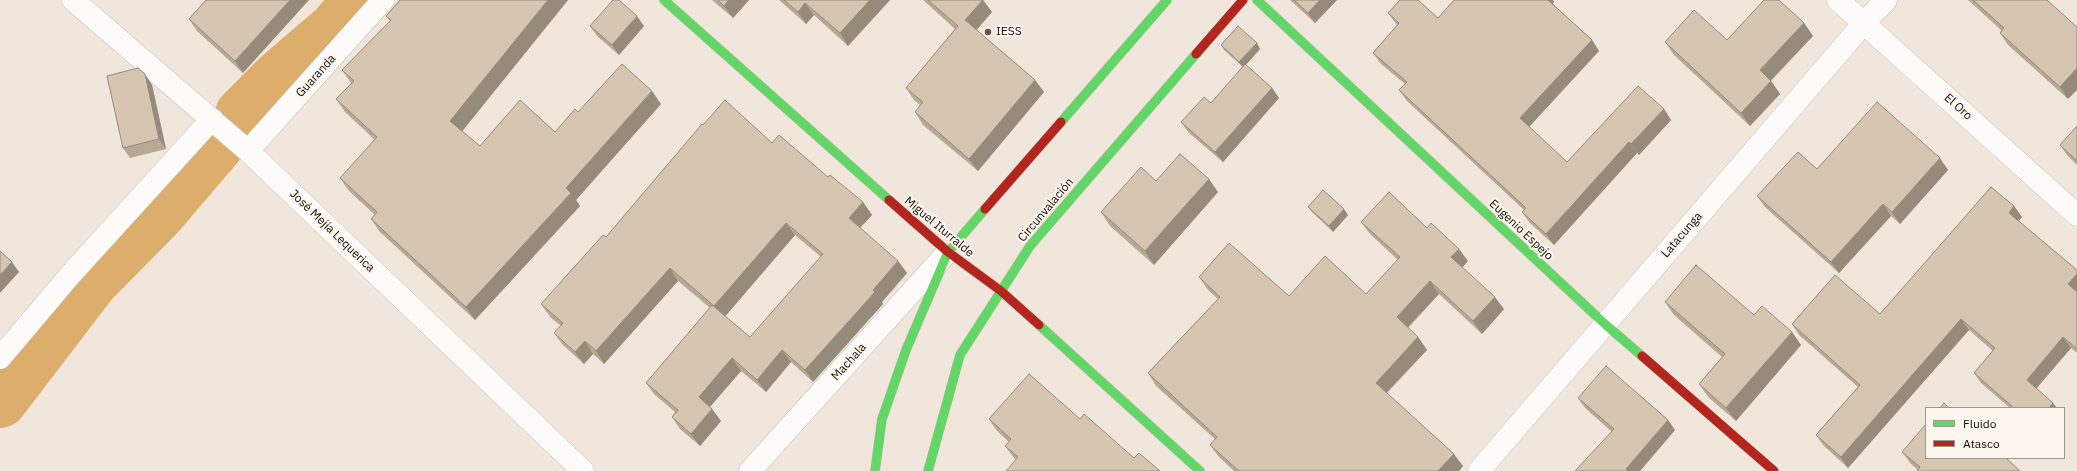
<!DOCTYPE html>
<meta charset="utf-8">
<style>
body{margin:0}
#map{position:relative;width:2077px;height:471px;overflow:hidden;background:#f0e6dc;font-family:"IBM Plex Sans",sans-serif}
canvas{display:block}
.legend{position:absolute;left:1925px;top:407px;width:140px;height:52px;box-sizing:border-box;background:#fdf6ef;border:1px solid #9e9891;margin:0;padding:5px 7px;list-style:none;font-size:12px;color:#0f0a05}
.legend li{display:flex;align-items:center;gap:8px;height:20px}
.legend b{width:20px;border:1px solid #9e9891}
</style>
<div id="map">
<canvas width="2077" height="471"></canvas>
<ul class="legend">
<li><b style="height:5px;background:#63d668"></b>Fluido</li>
<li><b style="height:5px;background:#b3261e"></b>Atasco</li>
</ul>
</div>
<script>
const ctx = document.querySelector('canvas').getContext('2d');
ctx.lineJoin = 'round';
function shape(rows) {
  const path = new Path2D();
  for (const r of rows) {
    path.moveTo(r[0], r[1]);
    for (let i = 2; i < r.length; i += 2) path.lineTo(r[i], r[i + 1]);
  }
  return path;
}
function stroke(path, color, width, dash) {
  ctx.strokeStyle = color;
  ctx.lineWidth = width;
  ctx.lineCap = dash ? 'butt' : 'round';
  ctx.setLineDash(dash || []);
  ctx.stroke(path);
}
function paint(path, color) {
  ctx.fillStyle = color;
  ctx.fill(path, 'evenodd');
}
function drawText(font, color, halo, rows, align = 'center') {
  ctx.font = font + ' "IBM Plex Sans",sans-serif';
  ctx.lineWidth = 4;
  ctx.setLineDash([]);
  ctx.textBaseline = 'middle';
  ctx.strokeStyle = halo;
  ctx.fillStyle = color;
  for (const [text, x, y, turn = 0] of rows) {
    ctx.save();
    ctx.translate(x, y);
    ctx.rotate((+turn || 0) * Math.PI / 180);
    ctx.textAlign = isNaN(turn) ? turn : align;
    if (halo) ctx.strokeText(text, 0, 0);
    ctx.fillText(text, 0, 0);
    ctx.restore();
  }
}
stroke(shape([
 [242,114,279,77,335,29,360,0],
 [0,401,91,282,159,213,217,145]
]), '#dcad6b', 54);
const street = shape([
 [73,0,248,151,583,471],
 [1838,0,2077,215],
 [248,151,383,0],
 [0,358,71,274,212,119],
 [750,471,945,255],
 [1479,471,1864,23,1886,0]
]);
const fast = shape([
 [664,0,889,200],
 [1257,0,1606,325,1642,356],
 [1061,122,1167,0],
 [1039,325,1200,471],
 [875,471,882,419,906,350,948,252,985,209],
 [928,471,960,355,1030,246,1196,54]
]);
const jam = shape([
 [1196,54,1243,0],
 [889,200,948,252,1001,291,1039,325],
 [985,209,1061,122],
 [1642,356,1774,471]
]);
stroke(street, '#c9c1b9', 23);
stroke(fast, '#c9c1b9', 10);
stroke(jam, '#c9c1b9', 10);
stroke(street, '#fdfbfa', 22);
stroke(fast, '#63d668', 9);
stroke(jam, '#b3261e', 9);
paint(shape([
 [206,0,243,73,197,31,189,19],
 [400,0,568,0,462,131,480,146,555,132,578,112,661,104,576,200,580,206,475,320,380,232,371,219,375,215,349,191,340,178,375,140,345,112,336,99,351,83,342,70,390,21,386,16],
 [712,0,749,0,733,18],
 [779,0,890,0,848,46,814,15,806,24],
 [923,0,983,0,992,12,976,30,1035,80,1044,92,978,171,923,125,915,112,920,105,914,100,906,88,955,29],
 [1290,0,1337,0,1315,23],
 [1454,0,1553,0,1554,2,1553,4,1592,40,1599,51,1529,127,1567,162,1664,109,1671,120,1639,155,1637,153,1554,245,1530,223,1522,212,1524,210,1407,101,1399,90,1405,84,1381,64,1373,53,1397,25,1388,13,1438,18],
 [1968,0,2047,0,2068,99,2008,45,2000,33,2002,31],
 [1804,23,1813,36,1771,81,1780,94,1750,126,1674,55,1665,42,1727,40],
 [590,26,644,26,619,55,597,36],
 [1257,43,1260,49,1246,65,1272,88,1279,98,1223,162,1189,133,1181,122,1211,103,1243,67,1224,50,1221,45],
 [145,74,152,85,166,149,130,158,123,148],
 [703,125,772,143,828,177,863,202,872,215,860,228,898,261,907,273,882,302,883,304,813,382,791,362,766,392,741,371,710,407,712,409,721,421,700,446,680,429,672,417,675,412,655,395,646,383,710,308,678,281,604,364,593,354,584,364,563,345,554,333,561,326,550,317,541,304,606,237],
 [795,235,821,257,750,337,725,316],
 [2077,126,2077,165,2067,155,2060,145],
 [1817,169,1948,170,1900,224,1891,216,1839,273,1766,208,1757,196],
 [1156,181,1218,192,1154,265,1110,226,1101,212],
 [2014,206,2022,217,2019,221,2077,270,2077,353,2071,348,2036,389,2053,403,2057,408,2010,408,1981,383,1974,373,1993,351,1969,330,1848,468,1824,446,1816,435,1858,387,1799,335,1792,324,1880,314],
 [1308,207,1348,215,1333,232,1312,212],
 [1361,222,1427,228,1468,261,1462,267,1504,309,1482,334,1439,294,1408,328,1418,337,1427,350,1387,393,1463,466,1459,471,1234,471,1219,457,1210,445,1215,439,1156,386,1148,373,1218,299,1208,290,1199,277,1289,296,1366,294,1398,260,1370,234],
 [1665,302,1754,315,1792,332,1801,345,1736,421,1709,398,1699,384,1722,357,1674,315],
 [1578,398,1675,430,1640,471,1575,471,1612,432,1585,408],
 [989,419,1080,419,1134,458,1016,460,1014,458,1005,446,1009,442,997,431],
 [1902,452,2020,471,1918,470,1911,464]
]), '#b8a997');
paint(shape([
 [290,0,309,0,243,73,235,61],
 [548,0,568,0,460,134,450,121],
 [729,0,749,0,733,18,724,6],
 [870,0,890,0,848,46,840,33],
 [983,0,992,12,974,33,965,20],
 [1320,0,1337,0,1315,23,1308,13],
 [1546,0,1553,0,1554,2,1551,6],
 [805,3,814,15,806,24,798,12],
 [637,16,644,26,619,55,612,45],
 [1804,23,1813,36,1768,83,1760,70],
 [1592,40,1599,51,1527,129,1520,118],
 [1257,43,1260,49,1243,68,1239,62],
 [2077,68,2077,90,2068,99,2060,87],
 [145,74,152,85,166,149,159,139],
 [1035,80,1044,92,978,171,969,159],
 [1771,81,1780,94,1750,126,1741,113],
 [1272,88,1279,98,1223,162,1215,152],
 [652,91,661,104,576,200,580,206,475,320,466,307,566,188],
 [1664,109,1671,120,1639,155,1631,144],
 [1629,142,1637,153,1554,245,1546,234],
 [1940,158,1948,170,1900,224,1892,212],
 [1209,179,1218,192,1154,265,1145,251],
 [863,202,872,215,858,230,849,218],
 [1883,204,1891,216,1839,273,1831,262],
 [2014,206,2022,217,2016,223,2009,213],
 [1344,209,1348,215,1333,232,1329,226],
 [786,223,795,235,723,319,714,306],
 [1459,249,1468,261,1460,270,1451,257],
 [898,261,907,273,882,302,883,304,813,382,805,370],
 [12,262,19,272,0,293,0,275],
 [670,268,678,281,604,364,596,351],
 [2077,274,2077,293,2068,284],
 [1430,281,1439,294,1405,330,1397,317],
 [1495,297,1504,309,1482,334,1473,321],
 [1961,319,1969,330,1848,468,1841,457],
 [1792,332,1801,345,1736,421,1726,408],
 [1418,337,1427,350,1384,395,1376,383],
 [2063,337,2071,348,2034,391,2027,380],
 [585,341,593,354,584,364,575,352],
 [782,350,791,362,766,392,757,380],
 [732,358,741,371,707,410,699,397],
 [2053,403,2057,408,2049,408],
 [712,409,721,421,700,446,691,434],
 [1668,420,1675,430,1640,471,1627,471,1626,469],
 [1454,454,1463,466,1459,471,1438,471]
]), '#968a7b');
const building = shape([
 [206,0,290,0,235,61,189,19,206,0],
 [400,0,548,0,450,121,480,146,520,100,555,132,575,109,578,112,622,64,652,91,566,188,571,193,466,307,371,219,377,212,340,178,377,137,336,99,354,81,342,70,391,20,386,16,400,0],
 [613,0,619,0,637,16,612,45,590,26,613,0],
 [718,0,729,0,724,6,718,0],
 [784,0,870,0,840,33,805,3,798,12,784,0],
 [928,0,983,0,965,20,1035,80,969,159,915,112,923,102,906,88,958,26,928,0],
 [1294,0,1320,0,1308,13,1294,0],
 [1400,0,1418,0,1438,18,1454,0,1548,0,1592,40,1520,118,1567,162,1638,86,1664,109,1631,144,1629,142,1546,234,1522,212,1526,208,1399,90,1407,82,1373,53,1399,23,1388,13,1400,0],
 [1764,0,1779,0,1804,23,1760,70,1771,81,1741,113,1665,42,1694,10,1727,40,1764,0],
 [1973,0,2047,0,2077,27,2077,68,2060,87,2000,33,2004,28,1973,0],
 [1238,26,1257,43,1239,62,1221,45,1238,26],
 [1245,64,1272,88,1215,152,1181,122,1204,97,1211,103,1245,64],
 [138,68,145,74,159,139,123,148,107,76,138,68],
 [725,100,772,143,779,135,828,177,830,175,863,202,849,218,898,261,873,290,875,292,805,370,782,350,757,380,732,358,699,397,712,409,691,434,672,417,678,410,646,383,712,305,750,337,823,254,786,223,714,306,670,268,596,351,585,341,575,352,554,333,563,323,541,304,603,235,606,237,702,124,703,125,725,100],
 [1877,102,1940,158,1892,212,1883,204,1831,262,1757,196,1798,152,1817,169,1877,102],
 [2077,126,2077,161,2060,145,2077,126],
 [1180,154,1209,179,1145,251,1101,212,1141,167,1156,181,1180,154],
 [1991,187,2014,206,2009,213,2077,270,2077,274,2068,284,2077,292,2077,349,2063,337,2027,380,2053,403,2049,408,2014,408,1974,373,1995,348,1961,319,1841,457,1816,435,1860,385,1792,324,1835,275,1880,314,1991,187],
 [1323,190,1344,209,1329,226,1308,207,1323,190],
 [1389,192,1427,228,1431,223,1459,249,1451,257,1495,297,1473,321,1430,281,1397,317,1418,337,1376,383,1454,454,1438,471,1239,471,1210,445,1217,437,1148,373,1220,297,1199,277,1229,243,1289,296,1325,256,1366,294,1400,257,1361,222,1389,192],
 [0,251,12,262,0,275,0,251],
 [1696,265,1754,315,1762,306,1792,332,1726,408,1699,384,1725,354,1665,302,1696,265],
 [1606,366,1668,420,1626,469,1628,471,1575,471,1614,429,1578,398,1606,366],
 [1029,374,1080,419,1084,414,1134,458,1139,453,1160,471,1006,471,1018,457,1005,446,1011,439,989,419,1029,374],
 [1944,403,1949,408,1940,408,1944,403],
 [1926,424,1926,458,2006,458,2020,471,1917,471,1920,467,1902,452,1926,424]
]);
paint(building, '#d6c5b0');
stroke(building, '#968a7b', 1);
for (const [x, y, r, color] of [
 [988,32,4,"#5e5750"]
]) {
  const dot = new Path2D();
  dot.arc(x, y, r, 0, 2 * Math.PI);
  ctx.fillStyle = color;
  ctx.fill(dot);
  stroke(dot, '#fdf6ef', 1.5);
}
drawText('12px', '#0f0a05', '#fdf6ef', [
 ["IESS",996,32]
], 'left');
drawText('12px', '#0f0a05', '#fdf6ef', [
 ["Guaranda",316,76,-48],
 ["El Oro",1958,107,42],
 ["Circunvalación",1046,210,-50],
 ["Miguel Iturralde",939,227,40],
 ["Eugenio Espejo",1521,230,43],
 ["José Mejía Lequerica",332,231,44],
 ["Latacunga",1682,235,-49],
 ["Machala",849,362,-48]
]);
</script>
